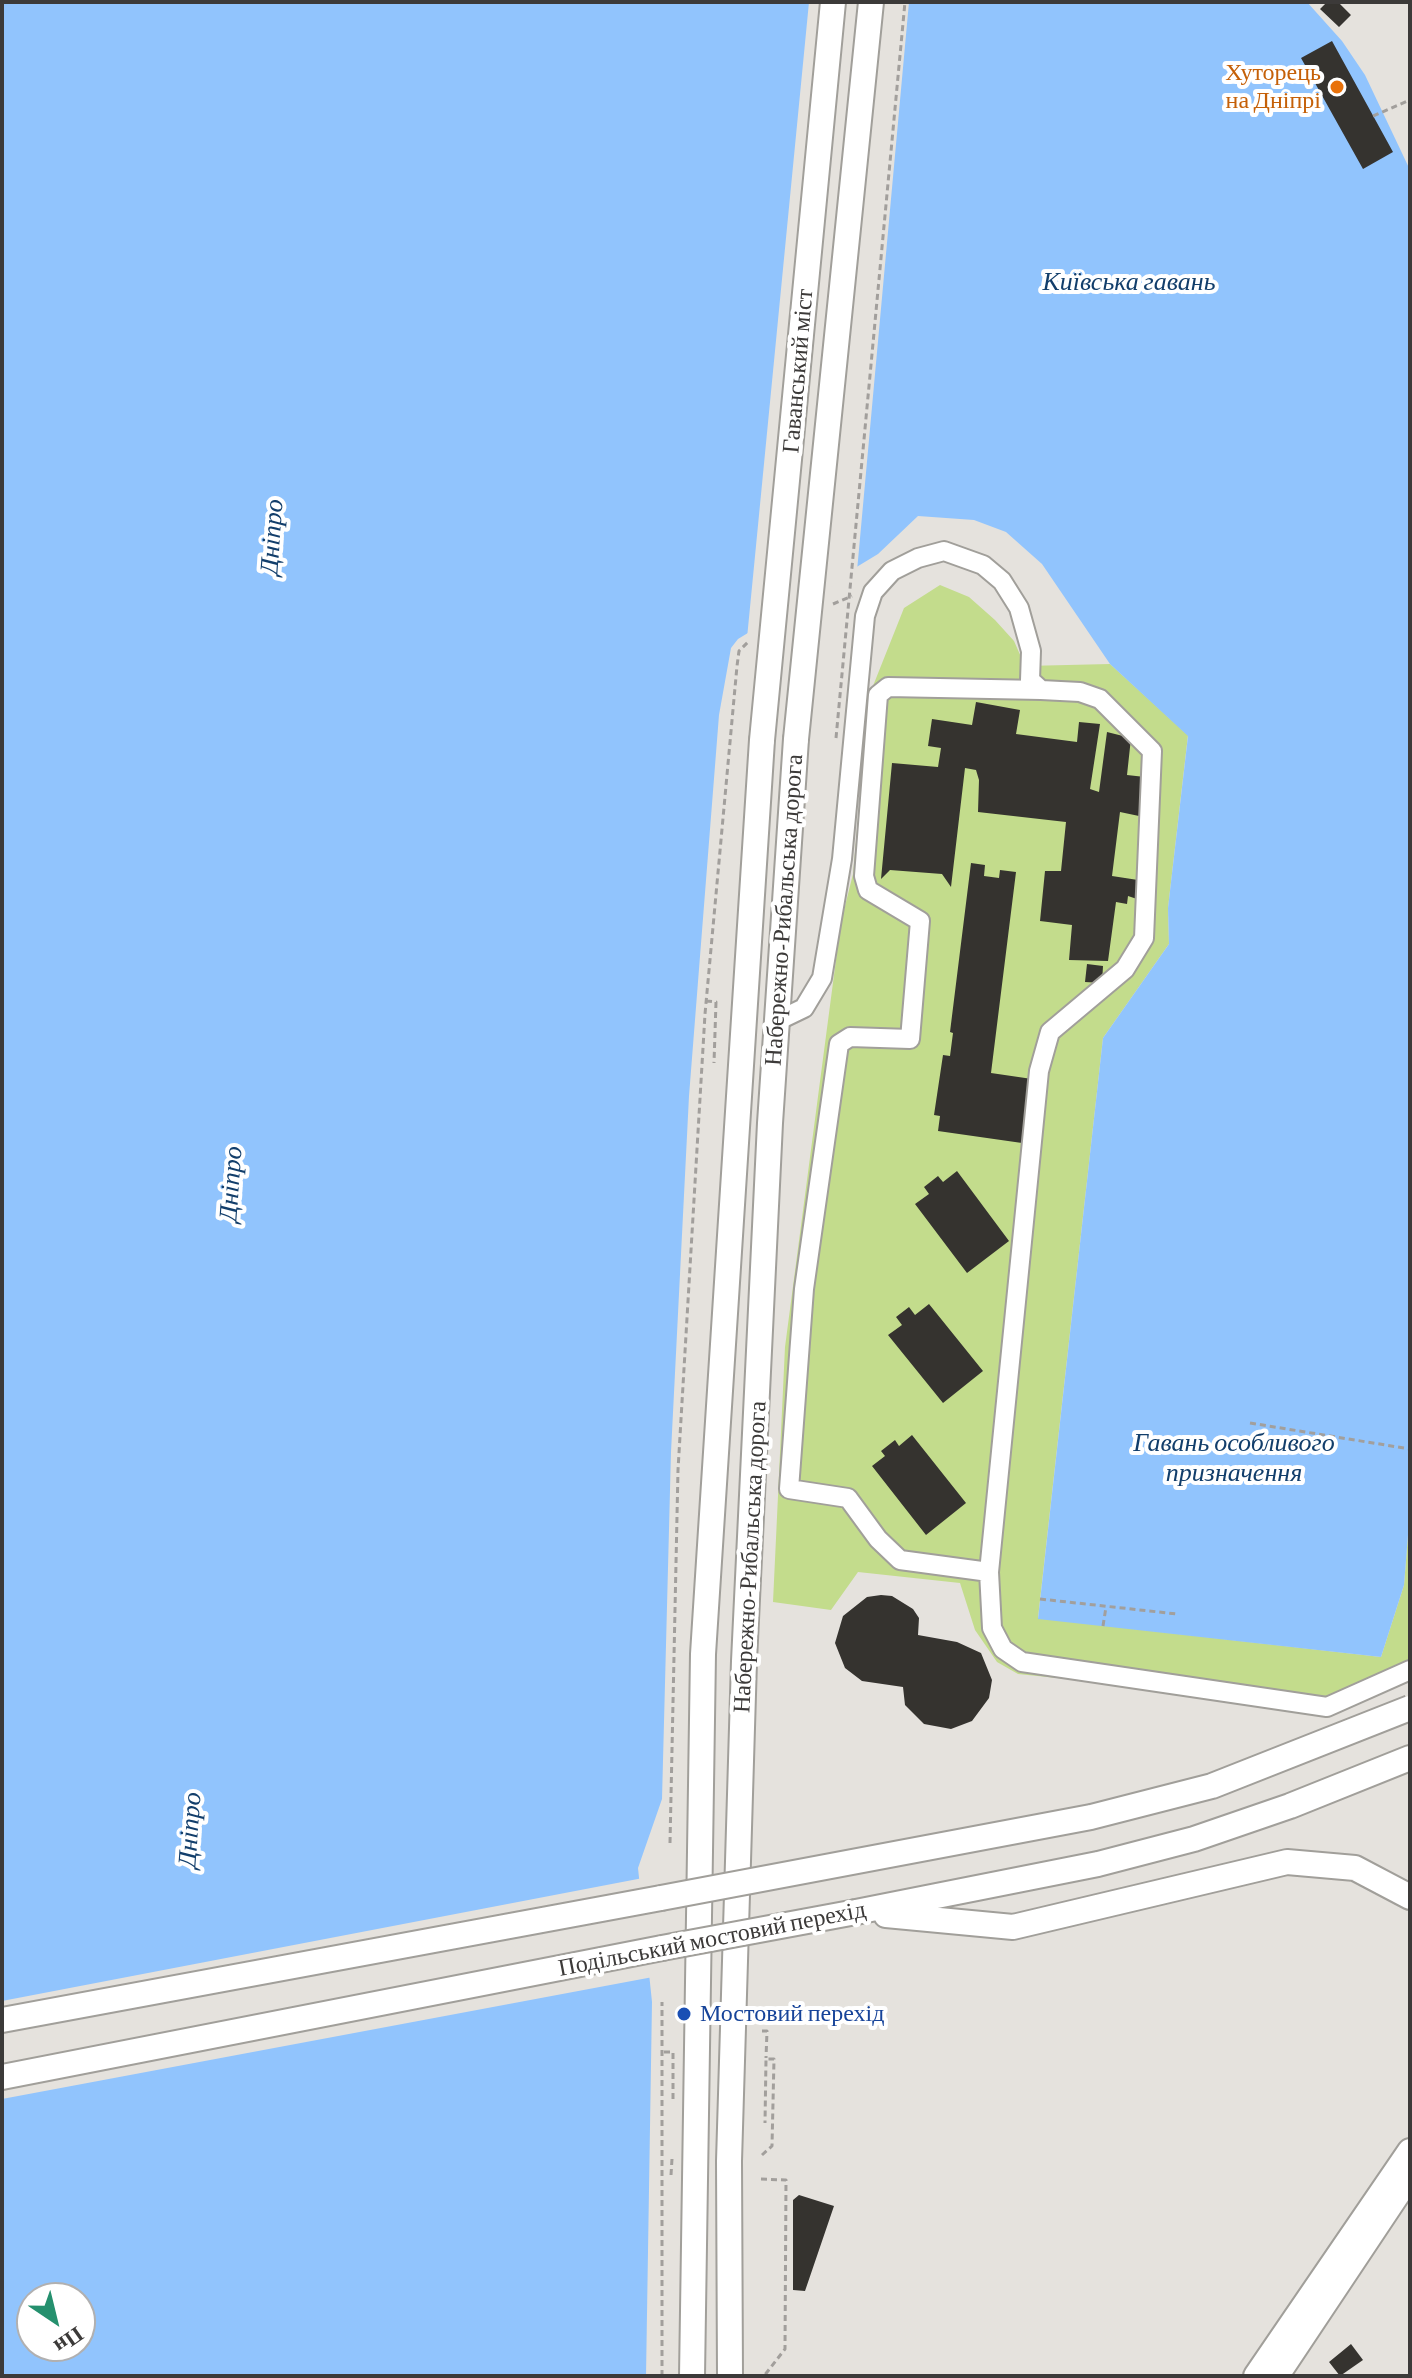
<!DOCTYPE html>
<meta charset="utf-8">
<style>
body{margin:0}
#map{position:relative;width:1412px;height:2378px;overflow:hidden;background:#e5e2dd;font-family:"Crimson Pro",serif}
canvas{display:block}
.frame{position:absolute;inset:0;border:4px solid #3c3a39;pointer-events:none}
.north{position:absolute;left:16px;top:2282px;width:80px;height:80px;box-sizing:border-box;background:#fff;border:2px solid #b1b0b0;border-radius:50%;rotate:145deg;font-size:22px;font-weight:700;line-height:32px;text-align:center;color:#3c3a39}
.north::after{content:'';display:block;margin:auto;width:28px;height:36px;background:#25906e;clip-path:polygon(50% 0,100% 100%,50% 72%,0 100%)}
</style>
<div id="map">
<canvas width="1412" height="2378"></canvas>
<div class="frame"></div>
<div class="north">Пн</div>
</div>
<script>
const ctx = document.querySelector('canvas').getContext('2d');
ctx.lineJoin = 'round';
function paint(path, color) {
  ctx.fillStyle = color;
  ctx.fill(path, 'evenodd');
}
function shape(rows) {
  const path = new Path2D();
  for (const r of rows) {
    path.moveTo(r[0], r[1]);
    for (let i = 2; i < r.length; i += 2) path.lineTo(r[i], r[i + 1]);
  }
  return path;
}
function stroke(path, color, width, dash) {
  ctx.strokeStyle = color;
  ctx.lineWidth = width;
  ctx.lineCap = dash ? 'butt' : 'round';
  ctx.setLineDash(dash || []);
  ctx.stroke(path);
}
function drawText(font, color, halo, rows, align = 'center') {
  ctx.font = font + ' "Crimson Pro",serif';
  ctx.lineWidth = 8;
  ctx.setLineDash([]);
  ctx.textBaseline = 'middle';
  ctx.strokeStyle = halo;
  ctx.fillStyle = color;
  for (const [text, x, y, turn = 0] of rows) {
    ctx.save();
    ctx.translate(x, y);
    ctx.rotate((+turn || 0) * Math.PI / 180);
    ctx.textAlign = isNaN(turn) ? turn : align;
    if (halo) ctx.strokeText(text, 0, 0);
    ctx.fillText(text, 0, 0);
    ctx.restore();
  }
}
paint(shape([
 [940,585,969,597,995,620,1014,641,1025,666,1110,664,1188,735,1168,908,1169,944,1103,1038,1038,1618,1381,1657,1404,1585,1410,1510,1410,1681,1350,1708,1018,1674,997,1662,975,1630,960,1583,858,1572,831,1610,773,1602,785,1347,841,922,853,874,869,696,904,608]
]), '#c3dc8c');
paint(shape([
 [2,2,1307,2,1342,41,1365,75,1410,170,1410,1510,1404,1585,1381,1657,1038,1619,1103,1038,1169,944,1168,908,1188,736,1110,664,1042,564,1006,532,974,520,918,516,878,554,738,639,731,648,719,715,689,1096,671,1452,662,1799,638,1868,652,2002,646,2376,2,2376],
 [32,2298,80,2298,80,2346,32,2346]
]), '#91c4fd');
paint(shape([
 [809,2,909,2,857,571,747,638],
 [643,1878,653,1977,2,2099,2,2001]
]), '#e5e2dd');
paint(shape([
 [1327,2,1338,2,1351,15,1339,27,1320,9],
 [1332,41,1393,152,1363,169,1301,58],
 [976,702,1020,710,1016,734,1077,742,1079,722,1100,724,1090,789,1099,792,1107,732,1131,738,1127,775,1145,777,1139,816,1120,812,1112,876,1138,880,1137,899,1128,896,1127,904,1116,902,1108,961,1069,960,1072,925,1040,921,1045,871,1061,871,1066,822,978,812,979,780,976,770,965,768,951,887,942,874,890,870,881,879,892,763,938,767,941,748,928,746,932,719,972,725],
 [971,863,985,865,984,876,999,878,1000,870,1016,872,991,1073,1032,1079,1022,1143,938,1131,940,1116,934,1115,943,1055,950,1056,953,1033,950,1032],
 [1087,964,1103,966,1102,983,1085,982],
 [957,1171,1009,1241,967,1273,915,1204,929,1194,924,1187,938,1176,943,1182],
 [929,1304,983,1371,943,1403,888,1335,902,1325,896,1317,909,1307,915,1315],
 [912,1435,966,1503,926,1535,872,1466,885,1456,881,1451,895,1440,899,1446],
 [881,1595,892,1596,913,1609,919,1618,918,1635,957,1642,981,1653,992,1680,989,1698,972,1721,951,1729,924,1724,905,1705,903,1687,862,1681,845,1668,835,1643,843,1616,867,1597],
 [799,2195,834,2206,805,2291,793,2290,793,2200],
 [1351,2344,1363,2360,1340,2376,1329,2362]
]), '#35332f');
const minor = shape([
 [777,1021,804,1008,822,978,842,859,865,616,873,592,892,571,918,558,944,551,983,565,1002,581,1019,608,1031,651,1030,680,1041,690,1080,692,1100,699,1152,751,1144,938,1125,969,1050,1032,1039,1071,989,1572,992,1628,1003,1649,1022,1662,1327,1707,1410,1670],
 [989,1572,900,1560,878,1539,848,1498,789,1489,804,1289,839,1044,850,1037,910,1039,920,921,868,890,864,876,878,695,888,687,1041,690],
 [1280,2376,1410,2181]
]);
const major = shape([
 [856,1912,1098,1864,1194,1839,1290,1806,1410,1758],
 [886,1915,1013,1927,1287,1862,1355,1868,1410,1897],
 [2,2020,661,1898],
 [2,2077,662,1948],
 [692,2376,703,1654,762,740],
 [730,2376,729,2161,744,1661,770,1123,796,739],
 [1256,2376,1410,2151]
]);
stroke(minor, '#a19f9a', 22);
stroke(major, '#a19f9a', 28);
stroke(shape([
 [1373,116,1410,100],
 [833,604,852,596],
 [706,1001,716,1002,714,1063],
 [1250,1423,1410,1449],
 [1040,1599,1177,1614],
 [1103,1626,1106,1607],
 [670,1843,678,1470,705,1014,737,666,739,651,749,641],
 [762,2031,767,2031,766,2058],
 [664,2052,673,2052,673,2099],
 [762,2155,772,2146,774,2059,766,2059,765,2123],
 [671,2175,672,2159],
 [761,2179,786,2180,785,2349,764,2376],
 [662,2376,662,2002]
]), '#a29f9c', 3, [6, 4]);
stroke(minor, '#fff', 18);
stroke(major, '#fff', 24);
const majorBridge = shape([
 [796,739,871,2],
 [762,740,833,2],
 [661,1898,1091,1817,1212,1786,1410,1708],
 [662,1948,856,1912]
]);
stroke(majorBridge, '#a19f9a', 28, []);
stroke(shape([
 [836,738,905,2]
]), '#a29f9c', 3, [6, 4]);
stroke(majorBridge, '#fff', 24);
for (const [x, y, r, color] of [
 [1337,87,8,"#e8710a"],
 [684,2014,8,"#1a4fb4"]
]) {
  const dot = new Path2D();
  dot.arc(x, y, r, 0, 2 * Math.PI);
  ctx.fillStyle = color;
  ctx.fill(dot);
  stroke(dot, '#fff', 3);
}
drawText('24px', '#c56008', '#fff', [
 ["Хуторець",1321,73],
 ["на Дніпрі",1321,101]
], 'right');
drawText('24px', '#3c3a39', '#fff', [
 ["Гаванський міст",798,371,-85],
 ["Набережно-Рибальська дорога",784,910,-86],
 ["Набережно-Рибальська дорога",750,1557,-87],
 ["Подільський мостовий перехід",712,1939,-11]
]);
drawText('24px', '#164399', '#fff', [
 ["Мостовий перехід",700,2014]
], 'left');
drawText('italic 26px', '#123e6b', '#fff', [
 ["Київська гавань",1129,282],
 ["Дніпро",272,537,-86],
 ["Дніпро",231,1184,-86],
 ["Гавань особливого",1234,1443],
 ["призначення",1234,1473],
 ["Дніпро",190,1830,-86]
]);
</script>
